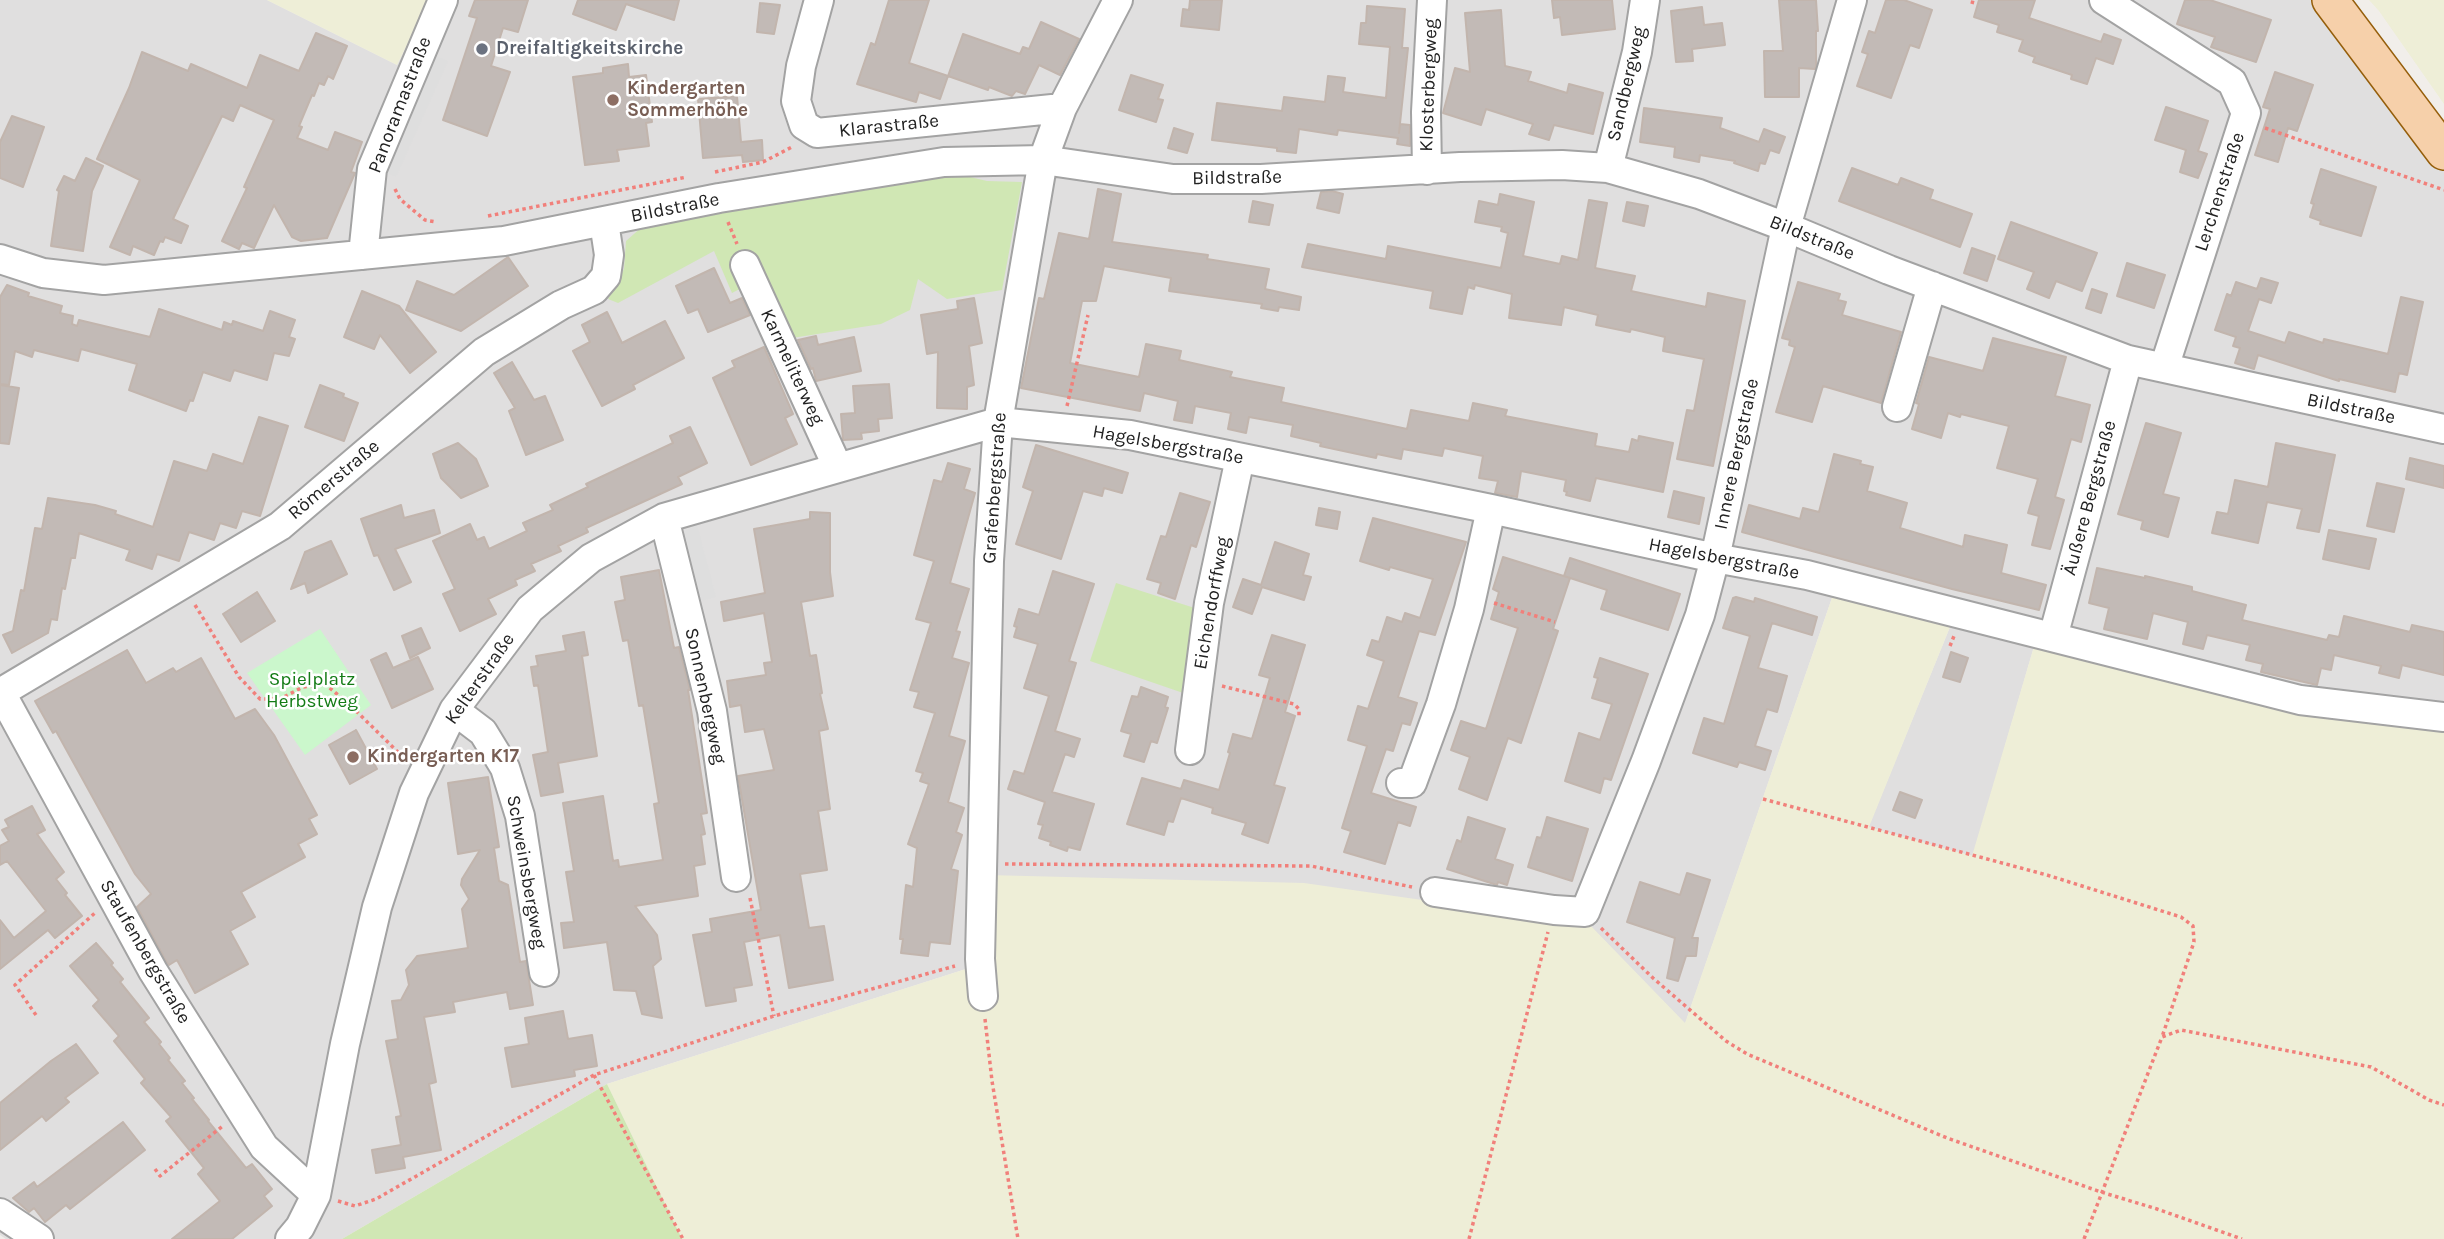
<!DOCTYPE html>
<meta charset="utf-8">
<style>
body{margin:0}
canvas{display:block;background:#f1eeea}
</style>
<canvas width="2444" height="1239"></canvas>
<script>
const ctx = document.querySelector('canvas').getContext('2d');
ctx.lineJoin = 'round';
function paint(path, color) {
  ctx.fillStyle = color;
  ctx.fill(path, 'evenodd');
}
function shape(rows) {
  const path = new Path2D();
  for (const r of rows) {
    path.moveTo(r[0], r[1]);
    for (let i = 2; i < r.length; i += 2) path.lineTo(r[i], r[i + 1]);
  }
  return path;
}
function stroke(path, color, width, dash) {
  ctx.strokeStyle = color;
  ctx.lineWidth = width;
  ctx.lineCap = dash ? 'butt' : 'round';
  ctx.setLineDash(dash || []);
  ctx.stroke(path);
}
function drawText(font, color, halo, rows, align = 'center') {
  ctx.font = font + ' Karla,sans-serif';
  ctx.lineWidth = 5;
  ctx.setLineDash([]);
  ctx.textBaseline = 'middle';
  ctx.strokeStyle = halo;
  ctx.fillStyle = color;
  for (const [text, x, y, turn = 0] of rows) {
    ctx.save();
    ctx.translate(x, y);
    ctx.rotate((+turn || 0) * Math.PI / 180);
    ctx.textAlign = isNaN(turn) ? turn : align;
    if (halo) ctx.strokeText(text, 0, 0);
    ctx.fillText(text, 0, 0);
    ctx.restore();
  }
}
paint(shape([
 [0,0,267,0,397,65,429,0,2343,0,2444,122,2444,725,2385,717,2270,707,2035,643,1973,856,1868,828,1952,622,1834,592,1685,1024,1588,924,994,960,607,1084,342,1239,6,1239,0,1235]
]), '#e0dfdf');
paint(shape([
 [267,0,429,0,397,65],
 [2369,0,2444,0,2444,104,2379,11],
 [1834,592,1952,622,1869,827,1972,856,2035,643,2270,707,2385,717,2444,725,2444,1239,682,1239,607,1084,994,960,987,875,1304,883,1589,924,1685,1023]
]), '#eeeed7');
paint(shape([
 [949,172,987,181,1022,182,1002,290,947,299,918,279,910,310,881,324,792,338,759,279,732,293,714,251,618,303,608,299,624,269,626,241,643,226],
 [1116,583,1201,610,1189,695,1090,661],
 [607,1084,682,1239,342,1239]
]), '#d0e7b4');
paint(shape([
 [320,629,371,705,305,755,247,673]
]), '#cbf7cc');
paint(shape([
 [431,54,448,61,396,177,380,170],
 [697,525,716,597,698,602,680,540,683,532]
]), '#dedede');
const building = shape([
 [475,0,528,0,518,32,503,28,491,66,510,72,487,136,443,120,477,18,469,16,475,0],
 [578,0,679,0,674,20,626,4,616,30,573,14,578,0],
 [889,0,929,0,909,63,948,76,940,99,919,92,916,102,857,84,871,43,875,45,889,0],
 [1190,0,1222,0,1219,30,1181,26,1183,9,1189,10,1190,0],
 [1552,0,1612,0,1615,29,1562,35,1560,17,1554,18,1552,0],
 [1779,0,1816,0,1818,31,1816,31,1816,66,1815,69,1799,68,1799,97,1765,97,1764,51,1783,51,1779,0],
 [1886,0,1904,0,1932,10,1919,48,1910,45,1891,98,1857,86,1868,54,1862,52,1869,31,1875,33,1886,0],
 [1979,0,2035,0,2029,18,2101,42,2104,34,2121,40,2113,64,2096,58,2087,84,2071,79,2072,75,2033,62,2035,57,2019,51,2023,40,1997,32,1999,25,1974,17,1979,0],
 [2185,0,2210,0,2271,20,2256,62,2211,47,2215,37,2177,24,2185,0],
 [760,3,780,5,774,34,757,32,760,3],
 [1367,6,1405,9,1402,48,1408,48,1399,133,1400,124,1410,125,1410,146,1397,144,1398,138,1338,130,1337,135,1299,129,1296,153,1277,151,1277,148,1212,140,1217,103,1282,111,1284,97,1325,102,1328,76,1345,78,1343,92,1386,98,1390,47,1359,44,1361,23,1366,23,1367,6],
 [1702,7,1704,25,1722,23,1725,45,1692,49,1693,61,1676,62,1671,11,1702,7],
 [1501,10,1505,66,1531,72,1528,81,1567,93,1569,84,1603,93,1593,134,1554,125,1549,140,1529,134,1533,124,1486,109,1481,125,1443,113,1455,68,1470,72,1465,13,1501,10],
 [1041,22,1079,39,1060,75,1039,65,1025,94,1016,91,1012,96,989,87,988,90,948,76,963,34,1020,54,1023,47,1029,49,1041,22],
 [316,33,347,46,333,79,328,76,324,85,319,83,314,96,312,95,299,126,302,127,297,138,328,150,335,132,362,142,351,172,355,173,327,238,301,241,292,237,274,205,254,248,242,243,239,249,222,241,247,188,244,187,274,120,240,105,233,121,222,116,173,219,188,226,181,243,165,237,163,242,160,241,154,255,133,246,130,255,110,247,140,180,97,159,129,88,142,52,188,71,191,64,247,88,260,55,299,71,316,33],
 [628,64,629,77,646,75,652,122,646,123,649,146,617,150,619,161,585,165,573,77,603,73,603,68,628,64],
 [2275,72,2313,85,2297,131,2288,128,2278,162,2255,155,2270,109,2263,107,2275,72],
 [1131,75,1163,85,1158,99,1163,100,1156,122,1119,110,1131,75],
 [737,96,741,142,762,140,763,160,743,162,742,155,703,158,698,99,737,96],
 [2166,107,2208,121,2198,151,2207,154,2198,178,2180,172,2186,150,2155,140,2166,107],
 [1644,108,1722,118,1720,128,1759,142,1764,129,1785,137,1779,153,1770,150,1765,164,1760,163,1758,171,1734,163,1735,161,1700,155,1699,162,1674,157,1675,147,1640,142,1644,108],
 [12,116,44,127,23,187,0,178,0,142,12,116],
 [1174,128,1193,134,1187,153,1168,148,1174,128],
 [86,158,103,166,92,191,83,251,51,246,59,191,57,190,64,176,75,181,86,158],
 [1852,168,1898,185,1901,178,1933,190,1930,199,1972,214,1960,247,1839,201,1852,168],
 [2321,169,2376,187,2361,236,2320,224,2321,221,2310,217,2314,204,2311,203,2321,169],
 [1098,189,1121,194,1112,242,1208,255,1207,259,1269,269,1265,289,1301,297,1299,310,1279,307,1278,311,1261,308,1262,304,1169,291,1171,278,1104,266,1096,301,1082,301,1070,363,1139,377,1146,344,1181,351,1179,360,1232,372,1230,377,1284,388,1281,402,1407,429,1411,410,1469,421,1473,403,1507,410,1505,416,1597,434,1595,446,1629,452,1632,439,1638,441,1639,436,1673,443,1663,492,1596,478,1590,501,1566,495,1567,492,1564,491,1566,480,1521,471,1517,497,1495,493,1498,481,1479,478,1483,456,1444,448,1442,456,1403,449,1401,459,1377,454,1376,458,1320,446,1321,443,1291,436,1293,425,1249,417,1246,433,1228,429,1231,413,1195,406,1192,423,1174,420,1178,401,1144,393,1140,411,1021,388,1039,298,1044,299,1059,233,1089,239,1098,189],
 [1332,191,1343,194,1339,213,1317,208,1321,192,1332,191],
 [1500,194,1534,202,1523,256,1560,264,1562,256,1578,260,1589,200,1607,203,1595,268,1635,276,1631,291,1706,307,1708,293,1745,301,1713,466,1677,459,1687,410,1694,411,1704,359,1663,351,1665,337,1631,329,1630,332,1596,325,1598,315,1564,307,1561,325,1509,318,1512,294,1475,285,1474,289,1468,287,1462,314,1430,308,1433,291,1302,267,1308,244,1386,259,1388,246,1501,268,1508,233,1501,231,1502,227,1475,222,1479,201,1498,205,1500,194],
 [1253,201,1273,205,1269,225,1249,222,1253,201],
 [1627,202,1648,206,1644,226,1623,221,1627,202],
 [2011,222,2097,253,2082,291,2056,281,2049,298,2027,289,2034,272,1998,259,2011,222],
 [1972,248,1995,256,1987,281,1964,273,1972,248],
 [508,257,528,286,461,331,406,310,417,281,454,295,508,257],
 [2127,263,2165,275,2154,308,2117,296,2127,263],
 [714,268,730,303,742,298,750,315,708,332,698,309,688,313,676,286,714,268],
 [2261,278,2278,283,2271,303,2259,299,2248,331,2285,343,2289,332,2323,343,2324,339,2388,354,2401,297,2423,302,2407,375,2399,373,2395,392,2339,379,2339,381,2258,355,2254,369,2235,363,2240,348,2233,346,2236,337,2215,330,2227,294,2231,296,2236,282,2257,289,2261,278],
 [1798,282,1840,294,1838,300,1846,302,1842,315,1901,332,1881,403,1823,386,1812,422,1776,412,1795,347,1789,345,1790,340,1782,338,1798,282],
 [7,285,29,293,28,296,62,306,60,313,73,316,72,324,77,326,79,320,150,337,159,309,222,330,224,322,232,325,233,321,263,331,270,311,295,320,289,337,295,339,289,356,274,353,267,380,234,370,230,381,203,372,193,401,190,400,186,411,129,390,137,364,81,349,78,361,34,350,32,357,15,351,9,385,0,384,0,297,7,285],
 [2092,289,2107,294,2101,313,2086,308,2092,289],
 [362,291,399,306,436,352,410,373,380,335,374,349,344,337,362,291],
 [974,298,982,343,969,346,974,385,967,387,967,409,937,408,938,352,927,354,921,315,958,309,957,301,974,298],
 [607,312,622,343,665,321,684,358,633,385,635,389,602,406,573,351,590,342,582,325,607,312],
 [816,336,818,345,854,337,861,371,816,381,813,368,811,369,798,340,816,336],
 [1993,338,2066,357,2055,396,2090,405,2081,442,2071,439,2055,497,2064,500,2050,549,2032,545,2039,516,2028,513,2038,479,1997,468,2009,426,1961,414,1960,417,1948,413,1941,438,1912,429,1919,404,1916,403,1929,357,1983,371,1993,338],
 [764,347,793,414,785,418,797,444,751,465,713,378,735,367,732,361,764,347],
 [512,362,534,400,545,396,563,440,526,455,509,411,515,408,494,373,512,362],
 [889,384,892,418,878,419,879,431,861,433,862,439,843,440,841,414,855,413,853,386,889,384],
 [0,385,19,388,9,444,0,443,0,385],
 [320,385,344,394,343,397,358,403,344,441,305,427,320,385],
 [259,417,288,426,260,516,242,511,236,528,220,523,214,540,189,532,179,561,157,554,152,569,126,560,130,550,79,533,75,558,71,558,65,589,62,588,57,620,51,619,48,633,12,653,3,635,13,631,21,590,24,591,35,528,42,529,48,498,95,505,116,511,115,514,153,527,174,461,207,471,213,454,243,464,259,417],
 [2146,423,2181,433,2163,494,2179,498,2168,537,2141,529,2143,521,2118,514,2146,423],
 [690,427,707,463,678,477,682,484,586,528,588,532,558,546,561,551,531,564,535,571,515,580,517,585,488,599,496,614,460,631,443,594,455,589,433,541,470,524,477,540,484,537,489,549,527,531,523,523,553,510,550,505,588,487,586,484,673,443,670,436,690,427],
 [458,443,476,459,488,486,461,498,441,478,433,454,458,443],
 [2276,443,2335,455,2319,532,2297,528,2302,509,2267,502,2258,543,2212,533,2217,512,2228,514,2235,480,2268,487,2276,443],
 [1036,445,1128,473,1122,493,1104,488,1102,496,1083,491,1061,559,1016,544,1033,491,1023,487,1036,445],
 [1834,454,1861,461,1860,464,1873,467,1867,491,1907,503,1900,528,1963,547,1965,535,2007,545,2001,573,2046,585,2039,610,1952,589,1742,532,1749,505,1800,519,1803,508,1819,512,1834,454],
 [2410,458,2444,466,2444,488,2406,479,2410,458],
 [948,463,970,469,964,489,975,493,950,583,969,589,956,631,960,632,952,658,969,663,949,736,965,741,948,802,964,808,956,832,962,835,951,869,958,871,950,944,930,942,928,956,901,953,903,939,900,939,906,885,913,887,917,848,908,844,929,784,920,781,923,773,916,771,935,713,914,707,919,692,910,690,931,623,916,619,934,561,914,555,934,480,942,482,948,463],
 [2377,483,2404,489,2394,532,2367,526,2377,483],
 [1674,491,1704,498,1699,524,1668,517,1674,491],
 [1180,493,1210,502,1196,547,1191,545,1175,599,1158,593,1161,583,1147,579,1161,536,1166,537,1180,493],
 [401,505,404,518,434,510,440,533,395,549,411,582,394,590,378,555,374,556,361,519,401,505],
 [1319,508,1340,512,1337,529,1316,525,1319,508],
 [810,512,830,513,830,572,833,596,801,602,810,656,816,655,822,693,820,694,828,729,819,731,830,809,818,811,827,870,800,874,809,928,824,926,833,980,789,988,780,935,744,942,752,985,734,988,736,1001,706,1006,693,935,712,932,710,919,761,910,738,776,774,770,764,729,745,732,741,705,730,707,727,681,766,675,764,663,772,662,764,613,724,621,721,602,765,593,754,529,810,519,810,512],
 [1373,518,1466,542,1435,635,1419,631,1398,697,1417,703,1410,725,1402,723,1393,751,1386,749,1371,793,1416,807,1410,826,1398,822,1385,864,1344,852,1351,831,1342,828,1367,746,1348,740,1358,706,1368,709,1384,661,1367,655,1372,640,1379,642,1387,617,1402,622,1405,613,1420,618,1433,579,1390,567,1389,570,1360,561,1373,518],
 [2329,530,2376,539,2369,569,2323,559,2329,530],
 [331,541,347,574,308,593,305,583,291,589,305,552,331,541],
 [1275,542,1309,554,1303,575,1311,577,1304,600,1262,587,1252,614,1233,607,1243,579,1261,585,1275,542],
 [1503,557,1570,578,1553,629,1558,631,1521,743,1508,738,1487,800,1459,789,1470,757,1451,750,1461,721,1486,729,1518,628,1491,619,1499,592,1493,589,1503,557],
 [1570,558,1680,594,1668,630,1601,609,1607,590,1564,576,1570,558],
 [2097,568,2145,578,2145,576,2192,587,2192,591,2246,605,2242,620,2327,640,2329,635,2339,637,2344,616,2410,632,2412,625,2444,632,2444,675,2402,665,2399,678,2379,673,2381,666,2334,655,2331,670,2321,668,2317,685,2261,672,2263,664,2246,660,2250,645,2207,635,2203,649,2183,644,2188,622,2153,613,2147,639,2104,629,2109,608,2089,603,2097,568],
 [659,570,674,648,679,647,690,690,688,690,707,813,701,814,705,834,701,835,705,864,694,866,698,896,635,906,657,935,661,959,653,966,662,1018,642,1014,636,991,614,990,607,942,564,948,561,923,574,922,566,872,574,871,563,803,603,796,613,861,618,860,619,867,663,860,654,804,659,803,643,705,639,706,628,640,623,641,615,602,625,600,621,577,659,570],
 [1053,571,1094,584,1069,661,1076,663,1055,731,1080,739,1074,757,1065,754,1052,792,1094,804,1080,850,1068,847,1067,851,1050,845,1051,842,1039,838,1043,825,1038,824,1045,802,1008,789,1014,771,1024,774,1049,696,1024,688,1038,644,1014,637,1017,627,1014,626,1019,609,1039,615,1053,571],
 [257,592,275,621,241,642,223,614,257,592],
 [1736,597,1754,602,1755,598,1817,617,1812,635,1772,623,1758,668,1787,676,1777,712,1767,709,1755,746,1771,751,1765,770,1739,762,1737,767,1693,753,1704,718,1724,724,1750,636,1723,628,1733,598,1736,597],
 [421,628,430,648,410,658,402,636,421,628],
 [584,632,588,655,582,656,597,756,558,763,563,792,541,796,533,755,548,752,538,685,534,686,531,667,538,666,536,656,566,651,563,636,584,632],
 [1272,635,1305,645,1285,712,1295,716,1274,785,1285,788,1268,843,1242,834,1246,823,1212,813,1213,808,1181,798,1173,822,1168,821,1164,835,1127,824,1142,778,1181,789,1184,780,1219,790,1230,753,1228,752,1233,734,1252,739,1270,678,1259,675,1272,635],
 [127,650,146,683,173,668,176,672,201,658,235,719,255,709,274,735,317,815,309,819,317,834,298,844,305,857,241,892,255,917,230,931,248,964,195,993,177,960,169,965,167,963,137,907,151,894,135,874,56,731,53,733,35,701,127,650],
 [1951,652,1968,658,1960,682,1943,677,1951,652],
 [386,653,393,668,418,657,433,689,392,708,371,660,386,653],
 [1600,658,1648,674,1611,780,1604,778,1600,793,1565,781,1579,733,1600,740,1612,704,1592,698,1598,678,1594,677,1600,658],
 [1141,687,1168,697,1165,707,1168,708,1157,743,1151,741,1144,762,1124,756,1131,734,1121,731,1132,696,1138,697,1141,687],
 [356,730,377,769,350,784,329,745,356,730],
 [488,777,499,847,494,848,499,881,508,885,520,962,526,961,533,1005,510,1009,507,992,453,1002,455,1012,424,1017,436,1082,429,1084,441,1150,403,1157,405,1168,376,1173,372,1150,401,1145,396,1117,401,1116,386,1041,398,1039,392,1001,401,1000,409,985,406,970,417,956,468,948,462,909,469,899,461,885,462,879,480,850,458,854,448,783,488,777],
 [1900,792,1922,800,1915,818,1893,810,1900,792],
 [32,806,45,830,37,834,64,872,56,879,67,893,65,895,82,916,55,938,48,930,0,969,0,920,14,938,46,911,7,861,0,865,0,846,9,841,2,830,9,827,5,820,32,806],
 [1468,817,1505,829,1495,859,1513,865,1507,885,1498,882,1497,885,1494,884,1447,869,1457,840,1461,842,1468,817],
 [1547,817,1588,829,1572,881,1528,867,1537,837,1541,838,1547,817],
 [1687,873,1710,880,1692,938,1698,938,1696,956,1686,956,1678,981,1667,978,1675,938,1627,922,1640,882,1680,895,1687,873],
 [96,943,113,963,111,965,123,979,120,982,149,1018,144,1022,161,1042,159,1044,170,1058,168,1060,185,1081,182,1083,194,1098,192,1099,209,1120,208,1121,246,1168,252,1164,272,1189,264,1196,272,1206,232,1239,172,1239,220,1201,198,1174,204,1168,166,1121,171,1117,141,1083,145,1079,114,1041,119,1036,93,1006,99,1000,70,966,96,943],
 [563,1011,568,1039,592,1035,597,1066,574,1070,575,1076,512,1087,505,1048,529,1044,525,1018,563,1011],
 [76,1044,98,1073,65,1098,69,1102,46,1121,42,1116,0,1150,0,1103,51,1061,76,1044],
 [123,1122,145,1150,70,1209,66,1205,45,1222,34,1208,29,1212,13,1198,34,1182,37,1187,123,1122]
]);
paint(building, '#c2bab6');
stroke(building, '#c2b5ad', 2);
const minor = shape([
 [819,0,801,66,796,101,804,125,817,133,1062,108],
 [2104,0,2232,82,2246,113,2164,368],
 [1608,168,1637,52,1645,0],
 [1427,170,1426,112,1432,0],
 [363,255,372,169,443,0],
 [0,259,43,273,104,280,504,241,719,198,944,162,1043,160,1173,179,1261,179,1460,167,1562,165,1608,168,1699,194,1786,227,1889,270,2128,360,2444,429],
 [745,265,838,468],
 [1897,407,1932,286],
 [664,518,712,711,736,877],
 [2053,637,2128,360],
 [0,691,153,971,264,1147,316,1195],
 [0,693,280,526,484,352,561,305,594,290,606,276,609,255,604,222],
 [454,710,483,732,505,768,520,816,544,972],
 [1190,750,1209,603,1240,458],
 [1401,783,1412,783,1441,704,1469,609,1491,509],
 [1435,892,1554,910,1585,912,1646,761,1700,615,1715,558,1786,227,1852,0],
 [983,996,980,959,989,561,998,422,1043,160,1062,108,1118,0],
 [0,1213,39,1239],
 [290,1239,300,1227,316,1195,345,1044,377,907,414,793,454,710,530,609,591,558,664,518,998,422,1130,435,1491,509,1715,558,1807,575,2300,700,2444,717]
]);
const major = shape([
 [2330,0,2444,152]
]);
stroke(minor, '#a3a3a3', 32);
stroke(major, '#955e0b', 38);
stroke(shape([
 [1972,4,1973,0],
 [2265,128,2444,190],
 [715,172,763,162,794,146],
 [395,189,400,199,425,220,436,222],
 [488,216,687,177],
 [728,222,737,244],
 [1067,406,1088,315],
 [1494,603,1555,622],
 [195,605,239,677,260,699,280,699,303,687,325,684,350,705,405,759],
 [1950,646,1954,636],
 [1222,686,1294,704,1299,709,1299,717],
 [1763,799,2047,875,2181,917,2193,926,2194,942,2162,1037],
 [1005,864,1311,866,1412,887],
 [750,898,774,1016],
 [1601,928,1653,978,1726,1041,1747,1054,1947,1138,2101,1192,2157,1209,2242,1239],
 [36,1015,15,985,96,912],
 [985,1019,992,1081,1018,1239],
 [594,1075,683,1239],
 [155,1169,160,1176,224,1125],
 [338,1201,355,1206,376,1199,594,1075,774,1016,955,966],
 [1469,1239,1548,932],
 [2084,1239,2162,1037,2181,1030,2371,1067,2429,1100,2444,1105]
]), '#f1807b', 3.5, [3.5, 3.5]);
stroke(minor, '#fff', 28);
stroke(major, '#f6d0aa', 35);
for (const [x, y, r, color] of [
 [482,49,7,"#6b7280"],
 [613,100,7,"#8d6e63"],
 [353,757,7,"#8d6e63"]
]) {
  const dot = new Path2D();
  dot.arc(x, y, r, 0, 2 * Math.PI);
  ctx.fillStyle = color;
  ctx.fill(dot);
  stroke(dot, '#fff', 2.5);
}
drawText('bold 19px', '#5b616d', '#fff', [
 ["Dreifaltigkeitskirche",496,49]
], 'left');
drawText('19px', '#222', '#fff', [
 ["Sandbergweg",1627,84,-77],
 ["Klosterbergweg",1429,85,-88],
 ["Panoramastraße",400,105,-69],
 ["Klarastraße",889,126,-6],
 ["Bildstraße",1237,178,-1],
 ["Lerchenstraße",2220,192,-72],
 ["Bildstraße",675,208,-11],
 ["Bildstraße",1812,238,22],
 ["Karmeliterweg",792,367,65],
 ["Bildstraße",2351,409,12],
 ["Hagelsbergstraße",1168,445,10],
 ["Innere Bergstraße",1737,454,-78],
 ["Römerstraße",334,480,-40],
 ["Grafenbergstraße",995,488,-86],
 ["Äußere Bergstraße",2090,498,-75],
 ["Hagelsbergstraße",1724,559,11],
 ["Eichendorffweg",1212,603,-80],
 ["Kelterstraße",480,679,-55],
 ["Sonnenbergweg",705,696,78],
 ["Schweinsbergweg",526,872,80],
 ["Staufenbergstraße",145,952,60]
]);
drawText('bold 19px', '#785e54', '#fff', [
 ["Kindergarten",627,89],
 ["Sommerhöhe",627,111],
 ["Kindergarten K17",367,757]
], 'left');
drawText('19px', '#147c16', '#fff', [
 ["Spielplatz",312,680],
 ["Herbstweg",312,702]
]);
</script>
